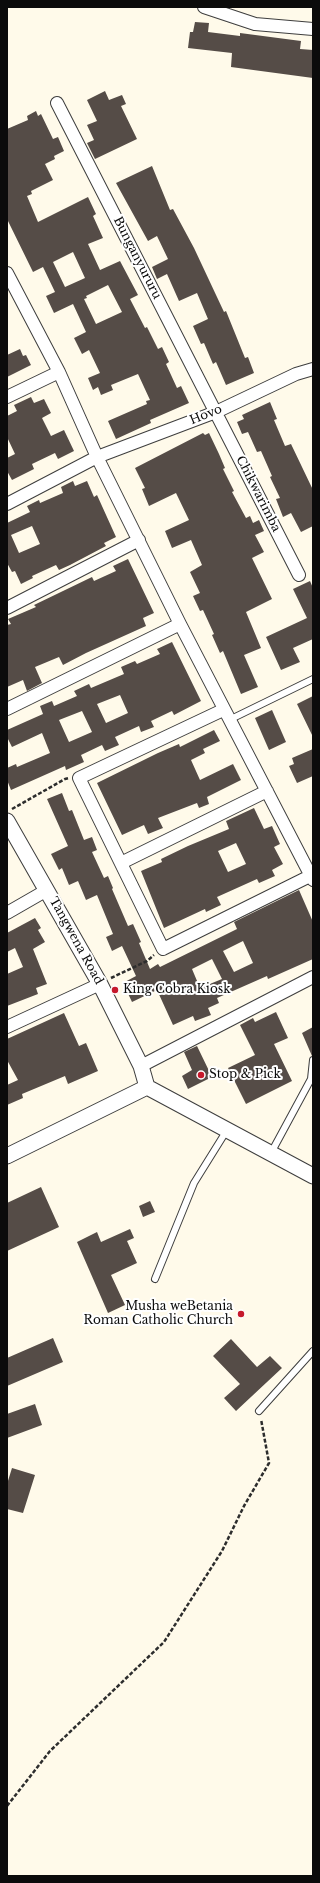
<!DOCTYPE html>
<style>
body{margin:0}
#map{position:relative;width:320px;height:1883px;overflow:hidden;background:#fffaea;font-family:"Libre Baskerville",serif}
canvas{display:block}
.frame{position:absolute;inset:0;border:8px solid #0b0b0b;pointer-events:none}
</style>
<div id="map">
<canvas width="320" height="1883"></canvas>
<div class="frame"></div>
</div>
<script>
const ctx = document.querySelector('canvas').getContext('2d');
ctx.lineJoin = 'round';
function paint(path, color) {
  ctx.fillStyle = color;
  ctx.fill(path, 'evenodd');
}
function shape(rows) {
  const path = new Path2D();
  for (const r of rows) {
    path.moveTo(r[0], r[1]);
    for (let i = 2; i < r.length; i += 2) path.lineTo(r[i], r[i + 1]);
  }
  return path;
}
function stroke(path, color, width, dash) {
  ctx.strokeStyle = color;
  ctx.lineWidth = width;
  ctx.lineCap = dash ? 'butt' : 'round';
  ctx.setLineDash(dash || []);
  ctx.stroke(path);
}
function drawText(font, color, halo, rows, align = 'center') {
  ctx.font = font + ' "Libre Baskerville",serif';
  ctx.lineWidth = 4;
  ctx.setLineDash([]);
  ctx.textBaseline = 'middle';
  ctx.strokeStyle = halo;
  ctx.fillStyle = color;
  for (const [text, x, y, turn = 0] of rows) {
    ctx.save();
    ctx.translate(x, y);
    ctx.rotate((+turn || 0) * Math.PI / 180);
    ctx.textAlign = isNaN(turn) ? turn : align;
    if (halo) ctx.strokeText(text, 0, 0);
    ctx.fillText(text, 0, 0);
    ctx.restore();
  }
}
paint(shape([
 [195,22,209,23,208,32,240,36,240,33,301,41,300,49,313,50,313,78,231,67,232,53,188,48,190,32,193,32],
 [105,91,109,100,122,95,126,104,121,106,137,139,95,159,87,143,94,140,87,125,97,121,87,100],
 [36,111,38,116,41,114,53,139,58,137,64,151,54,156,55,159,45,164,53,180,31,191,32,194,27,196,38,222,88,197,96,214,93,216,103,238,88,244,100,270,120,261,138,295,130,299,145,328,147,327,158,349,162,347,169,362,166,364,177,388,181,386,189,403,150,420,151,423,116,439,108,421,147,404,146,401,150,400,138,374,111,385,113,390,101,395,98,387,93,390,88,378,100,373,89,350,82,354,74,338,86,332,73,304,54,313,46,296,55,292,43,267,33,272,7,219,7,129,28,120,27,116],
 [73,252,85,278,65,287,53,262],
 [108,285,122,312,96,324,84,299,87,298,86,296],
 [152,166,170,210,173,209,194,248,224,312,226,311,245,358,248,357,254,373,226,385,216,362,213,364,204,343,201,344,193,326,208,319,197,293,179,301,167,274,157,279,152,267,168,259,157,236,148,241,116,183],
 [20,349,23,356,26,355,31,365,7,377,7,355],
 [31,397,34,403,44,399,51,413,42,418,51,436,64,430,74,451,58,459,55,453,32,464,34,469,12,480,7,471,7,458,15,454,7,437,7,416,17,411,14,405],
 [270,402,277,419,274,420,285,446,291,444,313,490,313,526,301,532,291,513,283,517,276,499,280,498,270,477,272,476,261,451,257,452,248,432,242,434,237,422,244,419,242,415],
 [203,433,205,435,209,433,219,454,225,468,223,469,234,491,232,492,246,518,250,516,253,523,259,520,264,531,255,535,264,552,252,558,272,599,246,612,261,648,244,655,258,687,241,694,223,651,220,653,212,635,214,634,203,610,200,611,193,596,200,593,190,572,202,565,191,540,172,548,165,531,189,520,176,493,149,506,142,489,145,488,135,468],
 [73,481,75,486,87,481,94,497,97,495,116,537,104,543,106,546,70,565,59,570,56,565,32,576,33,578,21,584,15,571,12,572,7,563,7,523,30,512,27,506,39,500,40,503,63,493,61,487],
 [32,526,40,544,19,553,11,535],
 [128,559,154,613,143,618,146,626,86,653,63,665,59,657,35,667,42,683,27,691,23,680,7,687,7,625,11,624,8,619,36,607,34,605,92,577,94,581,116,571,113,566],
 [310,581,313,588,313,639,293,648,300,662,281,670,266,637,307,618,293,589],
 [172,642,201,701,174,715,172,711,151,721,154,727,141,732,139,726,115,737,119,745,105,751,102,745,81,755,84,762,66,770,65,766,11,790,7,780,7,768,16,764,17,767,50,753,42,733,12,747,7,737,7,730,43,714,40,706,52,701,54,706,77,696,74,691,89,684,91,688,124,674,121,667,135,661,137,664,160,654,157,649],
 [120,695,128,713,106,723,97,704],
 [82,711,92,732,69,742,59,720],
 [313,696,313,737,297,704],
 [272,710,286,742,269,750,255,718],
 [214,730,220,741,203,749,205,753,191,760,200,780,233,764,241,780,207,797,209,804,199,808,197,803,158,818,163,828,148,834,144,825,122,835,97,783,158,753,179,744,180,747],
 [313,749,313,776,297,783,289,766,294,764,292,758],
 [62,793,69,811,72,810,84,840,92,837,97,850,92,852,104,878,108,876,113,888,112,889,128,926,133,924,141,942,139,943,150,969,158,964,160,967,237,929,234,922,299,890,313,922,313,959,268,979,267,976,217,998,219,1003,208,1008,211,1015,195,1021,193,1016,173,1025,157,990,132,1002,123,983,136,976,122,946,112,951,106,937,113,934,97,895,86,900,78,881,69,885,62,868,59,870,51,854,68,846,47,799],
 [243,941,253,963,234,972,223,951],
 [212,959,222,979,200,988,192,969],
 [254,808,264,829,272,826,280,844,274,847,283,864,272,870,275,876,259,883,257,879,217,897,221,905,206,912,205,909,164,928,141,871,162,862,161,859,188,846,229,829,226,821],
 [236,843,246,864,228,872,218,851],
 [35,918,41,928,38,930,45,942,33,949,47,984,36,988,38,994,7,1006,7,974,23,967,15,948,7,952,7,933],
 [276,1012,288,1038,274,1044,292,1081,246,1104,228,1068,255,1055,240,1025,253,1018,255,1022],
 [64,1013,79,1046,86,1043,98,1071,68,1084,65,1076,22,1094,23,1098,7,1105,7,1085,18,1080,7,1060,7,1039],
 [313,1027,313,1056,312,1056,302,1033],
 [197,1046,212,1077,188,1089,182,1076,192,1070,184,1052],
 [41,1187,59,1227,7,1251,7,1203],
 [150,1201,155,1212,143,1217,139,1206],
 [130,1229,134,1238,127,1241,137,1263,111,1275,125,1305,108,1313,77,1242,97,1232,101,1242],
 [53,1338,63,1362,7,1386,7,1358],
 [231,1339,257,1367,270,1356,282,1368,236,1411,224,1398,240,1384,213,1356],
 [35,1404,42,1425,7,1438,7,1414],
 [12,1468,35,1475,23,1513,7,1509,7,1484]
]), '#554c47');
const service = shape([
 [229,720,313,679],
 [271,1153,311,1079,313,1060],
 [155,1279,194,1183,227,1130],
 [259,1411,313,1351]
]);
const minor = shape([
 [204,7,255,24,313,29],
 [57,103,299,575],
 [7,273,59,372,97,457,180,624,313,880],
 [7,397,59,372],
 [7,504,97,457,216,412,296,374,313,369],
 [7,608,139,540],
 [7,709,180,624],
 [223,710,79,778,163,949,310,876],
 [121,863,267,791],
 [7,913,47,890],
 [7,1027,100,984],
 [141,1066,313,977]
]);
const tertiary = shape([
 [7,821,100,984,141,1066,147,1087],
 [7,1156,147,1087,313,1176]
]);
stroke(service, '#3e3e3e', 8);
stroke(minor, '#3e3e3e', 14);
stroke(tertiary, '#3e3e3e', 17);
stroke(shape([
 [12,809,65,779,69,778],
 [111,978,147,961,154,955],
 [7,1806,50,1751,164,1642,222,1551,244,1506,269,1463,261,1419]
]), '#2d2d2d', 2.5, [4, 2]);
stroke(service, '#fff', 6);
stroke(minor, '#fff', 12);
stroke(tertiary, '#fff', 15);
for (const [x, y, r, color] of [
 [115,990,4,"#c6192c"],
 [201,1075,4,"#c6192c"],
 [241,1314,4,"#c6192c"]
]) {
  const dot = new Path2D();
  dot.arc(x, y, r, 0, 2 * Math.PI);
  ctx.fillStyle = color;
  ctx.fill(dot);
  stroke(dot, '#fff', 1.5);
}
drawText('12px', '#0b0b0b', '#fff', [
 ["Bunganyururu",137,258,63],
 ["Hovo",206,415,-22],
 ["Chikwarimba",258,494,63],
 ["Tangwena Road",76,941,61]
]);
drawText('12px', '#0b0b0b', '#fff', [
 ["King Cobra Kiosk",123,990],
 ["Stop & Pick",209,1075],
 ["Musha weBetania",233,1307,"right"],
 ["Roman Catholic Church",233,1321,"right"]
], 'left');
</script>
